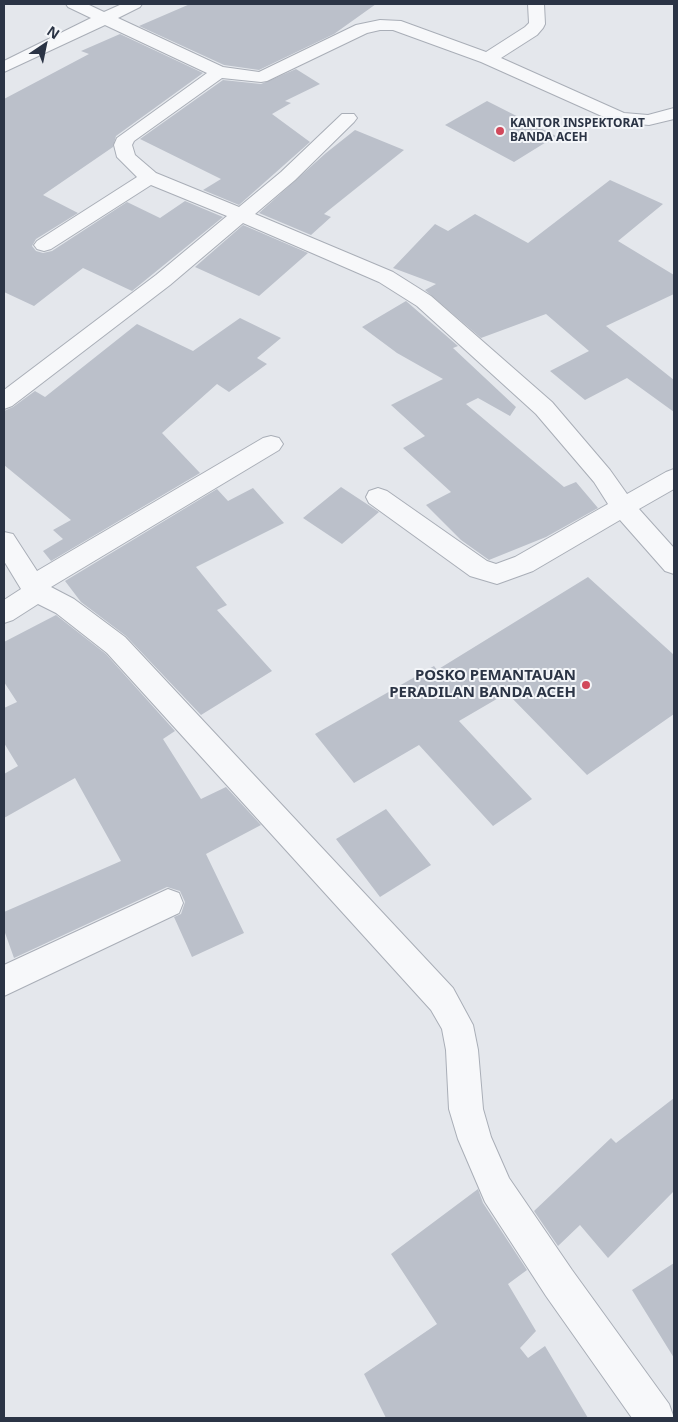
<!DOCTYPE html>
<style>
body{margin:0}
#map{position:relative;width:678px;height:1422px;overflow:hidden;background:#e4e7ec;font-family:"Noto Sans",sans-serif}
canvas{display:block}
.frame{position:absolute;inset:0;border:5px solid #2b3445;pointer-events:none}
.north{position:absolute;left:20px;top:20px;width:50px;height:50px;-webkit-text-stroke:4px #f4f6f9;paint-order:stroke;rotate:34deg;font-size:14px;font-weight:700;line-height:20px;text-align:center;color:#2b3445}
.north::after{content:'';display:block;margin:auto;width:18px;height:22px;background:#2b3445;clip-path:polygon(50% 0,100% 100%,50% 72%,0 100%)}
</style>
<div id="map">
<canvas width="678" height="1422"></canvas>
<div class="frame"></div>
<div class="north">N</div>
</div>
<script>
const ctx = document.querySelector('canvas').getContext('2d');
ctx.lineJoin = 'round';
function paint(path, color) {
  ctx.fillStyle = color;
  ctx.fill(path, 'evenodd');
}
function shape(rows) {
  const path = new Path2D();
  for (const r of rows) {
    path.moveTo(r[0], r[1]);
    for (let i = 2; i < r.length; i += 2) path.lineTo(r[i], r[i + 1]);
  }
  return path;
}
function stroke(path, color, width, dash) {
  ctx.strokeStyle = color;
  ctx.lineWidth = width;
  ctx.lineCap = dash ? 'butt' : 'round';
  ctx.setLineDash(dash || []);
  ctx.stroke(path);
}
function drawText(font, color, halo, rows, align = 'center') {
  ctx.font = font + ' "Noto Sans",sans-serif';
  ctx.lineWidth = 4;
  ctx.setLineDash([]);
  ctx.textBaseline = 'middle';
  ctx.strokeStyle = halo;
  ctx.fillStyle = color;
  for (const [text, x, y, turn = 0] of rows) {
    ctx.save();
    ctx.translate(x, y);
    ctx.rotate((+turn || 0) * Math.PI / 180);
    ctx.textAlign = isNaN(turn) ? turn : align;
    if (halo) ctx.strokeText(text, 0, 0);
    ctx.fillText(text, 0, 0);
    ctx.restore();
  }
}
paint(shape([
 [190,4,376,4,334,34,259,70,224,65,139,26],
 [120,34,203,73,116,136,113,147,43,195,78,213,36,239,32,246,36,251,43,253,52,251,127,202,160,218,185,201,223,217,132,291,83,268,34,306,4,292,4,99,89,54,81,51],
 [296,69,320,84,285,101,291,103,272,114,310,142,239,205,203,190,221,179,140,139,223,80,261,84],
 [487,101,556,136,514,162,445,125],
 [355,130,404,150,324,214,331,217,311,235,259,213,326,153],
 [610,180,663,204,618,241,674,275,674,294,606,326,674,380,674,412,627,378,585,400,550,371,589,351,546,314,481,338,425,290,436,284,393,268,435,224,448,231,475,214,528,243],
 [243,225,308,253,259,296,195,267],
 [406,301,458,346,453,348,516,407,510,416,478,398,466,404,564,487,576,482,598,508,546,537,489,560,461,540,426,505,451,492,403,448,425,436,391,405,443,379,397,353,362,327],
 [240,318,281,338,257,358,267,364,229,392,217,384,162,433,200,473,51,561,43,551,63,539,53,530,71,520,4,465,4,411,13,407,35,391,45,397,137,324,193,351],
 [341,487,379,512,342,544,303,518],
 [253,488,284,523,196,567,227,605,217,610,272,671,201,715,126,636,81,602,65,581,217,489,228,501],
 [588,577,674,655,674,714,587,775,507,693,459,721,532,799,493,826,419,745,354,783,315,734,434,666,437,670],
 [56,615,106,654,175,731,163,739,201,799,226,787,261,825,206,854,244,933,192,957,174,917,181,914,185,902,180,891,167,887,14,958,4,930,4,912,121,861,75,778,4,818,4,774,18,766,4,743,4,708,17,702,4,682,4,642],
 [386,809,431,865,380,897,336,839],
 [674,1098,674,1191,608,1258,580,1225,558,1246,534,1211,611,1138,616,1143],
 [478,1189,483,1203,527,1270,508,1284,536,1331,520,1348,528,1358,545,1346,588,1418,386,1418,364,1374,437,1324,391,1254],
 [674,1263,674,1358,632,1290]
]), '#bbc0ca');
const minor = shape([
 [66,4,87,4,104,12,122,4,142,4,140,7,118,18,223,67,259,72,356,25,380,20,401,21,486,52,525,27,529,23,528,4,544,4,545,24,543,28,537,35,501,58,624,113,648,115,674,108,674,119,649,125,615,122,481,62,393,30,380,30,367,33,267,81,261,82,222,78,134,141,132,145,135,155,156,173,239,207,281,172,342,114,354,114,357,118,354,122,295,180,255,214,393,272,431,296,552,402,610,470,627,494,666,472,674,469,674,489,639,509,674,548,674,574,665,571,620,520,533,571,497,584,470,576,369,503,366,497,369,491,378,488,387,491,487,561,496,564,515,557,608,504,594,482,536,414,417,306,379,282,243,223,170,285,12,406,4,409,4,390,156,275,227,216,151,185,51,249,44,251,37,249,34,245,37,241,137,177,117,157,114,145,117,138,207,73,105,25,4,72,4,61,91,18,68,7,66,4],
 [271,436,279,438,283,444,279,450,51,587,74,599,125,637,453,988,473,1025,478,1050,483,1109,491,1137,509,1178,572,1270,669,1404,674,1418,632,1418,546,1296,485,1202,458,1139,449,1109,446,1050,442,1029,431,1010,107,653,56,613,38,604,13,620,4,623,4,600,21,589,4,561,4,532,13,534,37,571,263,438,271,436],
 [168,889,179,893,183,903,179,913,4,996,4,965,168,889]
]);
stroke(minor, '#a9aeb7', 2);
paint(minor, '#f7f8fa');
for (const [x, y, r, color] of [
 [500,131,5,"#d1495b"],
 [586,685,5,"#d1495b"]
]) {
  const dot = new Path2D();
  dot.arc(x, y, r, 0, 2 * Math.PI);
  ctx.fillStyle = color;
  ctx.fill(dot);
  stroke(dot, '#f4f6f9', 2);
}
drawText('bold 12px', '#2b3445', '#f4f6f9', [
 ["KANTOR INSPEKTORAT",510,124],
 ["BANDA ACEH",510,138]
], 'left');
drawText('bold 15px', '#2b3445', '#f4f6f9', [
 ["POSKO PEMANTAUAN",576,676],
 ["PERADILAN BANDA ACEH",576,693]
], 'right');
</script>
